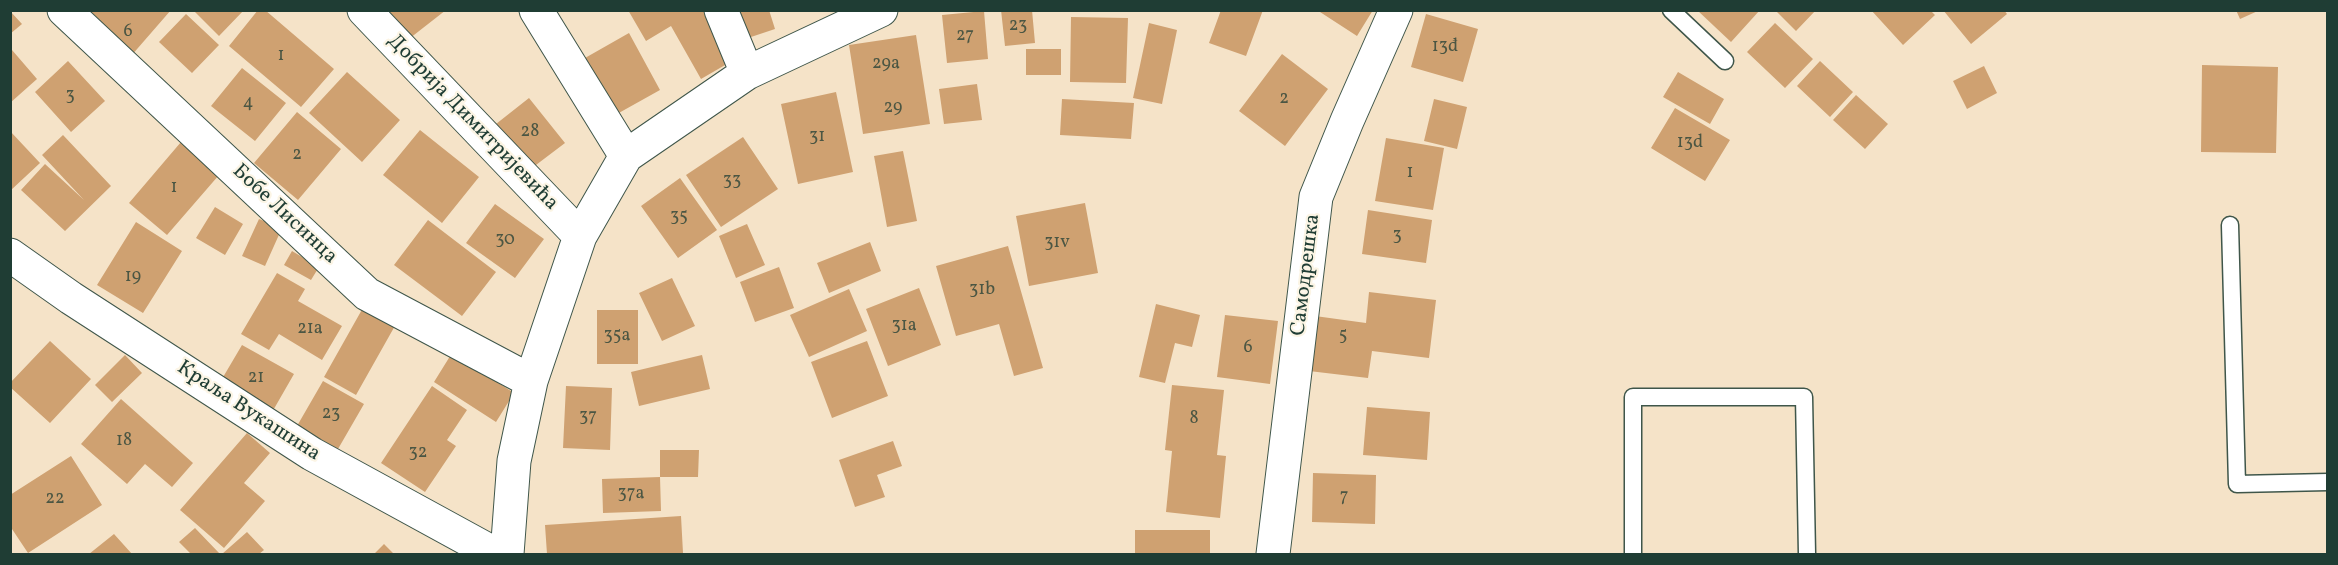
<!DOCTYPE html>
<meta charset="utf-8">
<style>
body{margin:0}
#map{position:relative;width:2338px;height:565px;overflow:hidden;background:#f5e3c8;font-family:Vollkorn,serif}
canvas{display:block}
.frame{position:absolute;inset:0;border:12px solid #1f3d34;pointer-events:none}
</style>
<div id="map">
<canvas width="2338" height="565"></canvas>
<div class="frame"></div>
</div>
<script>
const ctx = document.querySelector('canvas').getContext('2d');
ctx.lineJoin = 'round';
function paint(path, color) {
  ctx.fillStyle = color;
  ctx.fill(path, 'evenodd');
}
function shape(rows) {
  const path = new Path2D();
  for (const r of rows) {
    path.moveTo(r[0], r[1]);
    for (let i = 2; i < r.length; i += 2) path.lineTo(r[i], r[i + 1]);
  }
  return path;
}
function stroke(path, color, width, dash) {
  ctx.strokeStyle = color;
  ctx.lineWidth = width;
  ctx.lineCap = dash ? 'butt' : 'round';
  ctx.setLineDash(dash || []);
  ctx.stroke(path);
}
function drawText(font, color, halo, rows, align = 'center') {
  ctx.font = font + ' Vollkorn,serif';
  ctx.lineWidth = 4.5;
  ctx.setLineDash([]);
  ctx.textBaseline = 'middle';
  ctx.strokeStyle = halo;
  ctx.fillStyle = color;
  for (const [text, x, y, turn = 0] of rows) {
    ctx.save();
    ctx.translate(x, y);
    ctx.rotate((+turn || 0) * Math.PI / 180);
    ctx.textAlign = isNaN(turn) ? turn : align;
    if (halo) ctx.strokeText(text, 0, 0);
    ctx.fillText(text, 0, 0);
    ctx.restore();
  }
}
paint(shape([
 [79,10,171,10,131,56],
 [193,10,244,10,219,36],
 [258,10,265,10,334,69,301,107,229,46],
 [380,10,446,10,405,42],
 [628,10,703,10,732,61,701,79,671,26,646,41],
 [732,10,769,10,775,29,742,40],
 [1001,10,1032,10,1035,43,1005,46],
 [1221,10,1263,10,1246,56,1209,43],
 [1321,10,1373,10,1357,36,1320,12],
 [1697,10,1760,10,1731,42],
 [1775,10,1816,10,1796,31],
 [1871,10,1930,10,1935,15,1903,45],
 [1943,10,2004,10,2007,14,1971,44],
 [2236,10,2260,10,2240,19],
 [10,11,22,24,10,34],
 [984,11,988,59,947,63,942,15],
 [186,14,219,45,192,73,159,42],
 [1426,14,1478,29,1463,82,1411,67],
 [1071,17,1128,18,1126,83,1070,82],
 [1149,23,1177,30,1162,104,1133,98],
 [1775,23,1813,59,1785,88,1747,52],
 [629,33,660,90,617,114,585,58],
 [916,35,930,124,863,134,849,45],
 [1026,49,1061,49,1061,75,1026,75],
 [12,50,37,79,10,103,10,52],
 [1282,54,1328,89,1285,146,1239,111],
 [68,61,105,101,71,132,35,92],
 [1820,61,1853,92,1830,117,1797,86],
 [2202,65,2278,67,2276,153,2201,152],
 [1984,66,1997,93,1967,109,1953,81],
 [242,68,286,103,255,141,211,106],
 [347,72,400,120,362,162,309,113],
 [1678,72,1724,99,1710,124,1663,97],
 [977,84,982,120,944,124,939,89],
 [836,92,853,172,798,184,781,104],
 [1856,95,1888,124,1865,149,1833,120],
 [529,98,565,143,532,168,496,124],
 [1062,99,1134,103,1131,139,1060,135],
 [1434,99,1467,107,1457,149,1424,141],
 [1675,108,1730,140,1705,181,1651,148],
 [297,112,341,149,298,200,254,163],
 [420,130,479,177,442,223,383,175],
 [10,131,40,163,10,191],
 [63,135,111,186,65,231,21,190,45,164,84,200,42,155],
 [743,137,778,189,721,227,686,175],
 [1386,138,1444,148,1433,210,1375,201],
 [181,142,219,175,167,235,129,203],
 [903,151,917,221,887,227,874,156],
 [680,178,717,230,678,258,641,206],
 [1085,203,1098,273,1029,286,1016,216],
 [495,204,544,239,515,278,466,243],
 [215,207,243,224,225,255,196,238],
 [1368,210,1432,220,1426,263,1362,254],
 [259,219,282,228,265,266,242,256],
 [428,220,496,272,462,316,394,265],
 [136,222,182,251,143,313,97,285],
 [747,224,765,265,736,278,719,236],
 [870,242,881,271,829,293,817,263],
 [1008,246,1043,368,1014,376,999,324,956,336,936,266],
 [292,251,319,267,311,280,284,265],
 [779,267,794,308,755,322,740,282],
 [277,273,305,289,298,301,342,326,322,360,279,334,269,350,241,334],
 [672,278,695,326,662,341,639,293],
 [919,288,941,345,888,366,866,309],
 [849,289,867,331,809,357,790,315],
 [1369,292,1436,300,1429,358,1372,351,1368,378,1309,371,1315,316,1366,323],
 [1156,304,1200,315,1192,347,1175,343,1165,383,1139,377],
 [364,306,396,324,356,395,324,377],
 [597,310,638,310,638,364,597,364],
 [1225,315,1278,321,1270,384,1217,377],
 [50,341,91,379,50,423,10,387,10,383],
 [867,341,888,396,832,418,811,362],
 [242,345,294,374,271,414,219,384],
 [452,353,514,393,496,422,434,382],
 [125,355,142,373,112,402,95,385],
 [702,355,710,389,639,406,631,372],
 [323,381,364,404,338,449,297,426],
 [1172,385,1224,390,1217,455,1226,456,1220,518,1166,512,1172,451,1165,450],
 [432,386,467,410,447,440,456,446,425,492,381,463],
 [566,386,612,388,610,450,563,448],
 [121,399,193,463,172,487,145,464,127,484,81,444],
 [1367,407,1430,412,1427,460,1363,455],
 [247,433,270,453,244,483,265,501,224,548,180,510],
 [893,441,902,466,877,475,885,497,855,507,839,460],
 [660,450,699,450,698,477,660,477],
 [71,456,102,505,28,553,10,526,10,495],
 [1313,473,1376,475,1375,524,1312,522],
 [660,477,661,511,603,513,602,479],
 [681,516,683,553,547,554,545,525],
 [195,528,220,554,191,554,179,542],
 [1135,530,1210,530,1210,554,1135,554],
 [247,532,264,550,259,554,222,554],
 [114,534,132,554,89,554],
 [384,544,394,554,374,554]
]), '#cfa171');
const service = shape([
 [1671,10,1725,61],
 [2230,225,2237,484,2328,482],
 [1633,554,1633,397,1804,397,1807,554]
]);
const minor = shape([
 [64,10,367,294,531,381],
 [364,10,580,236],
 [536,10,626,156],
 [721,10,747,73],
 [10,255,71,298,312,454,495,554],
 [507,554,514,461,531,381,580,236,626,156,747,73,881,10],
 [1273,554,1316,197,1347,121,1396,10]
]);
stroke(service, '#3f564a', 19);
stroke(minor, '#3f564a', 35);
stroke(service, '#fff', 16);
stroke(minor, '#fff', 33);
drawText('18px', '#4b5643', null, [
 ["23",1018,27],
 ["6",128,33],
 ["27",965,37],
 ["13đ",1445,48],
 ["1",281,57],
 ["29a",886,65],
 ["3",70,97],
 ["2",1284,100],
 ["4",248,104],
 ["29",893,109],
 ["28",530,133],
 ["31",817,138],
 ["13d",1690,144],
 ["2",297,156],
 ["1",1410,174],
 ["33",732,182],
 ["1",174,189],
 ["35",679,218],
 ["3",1397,237],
 ["30",505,241],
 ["31v",1057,244],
 ["19",133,278],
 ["31b",982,291],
 ["31a",904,327],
 ["21a",310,330],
 ["35a",617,337],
 ["5",1343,337],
 ["6",1248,349],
 ["21",256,379],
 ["23",331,415],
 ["37",588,418],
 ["8",1194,420],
 ["18",124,442],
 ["32",418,454],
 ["37a",631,495],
 ["7",1344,498],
 ["22",55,500]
]);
drawText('21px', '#1f3d34', '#fcf5e5', [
 ["Добрија Димитријевића",472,123,46],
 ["Бобе Лисинца",284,215,43],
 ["Самодрешка",1307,275,-83],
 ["Краља Вукашина",248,412,33]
]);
</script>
